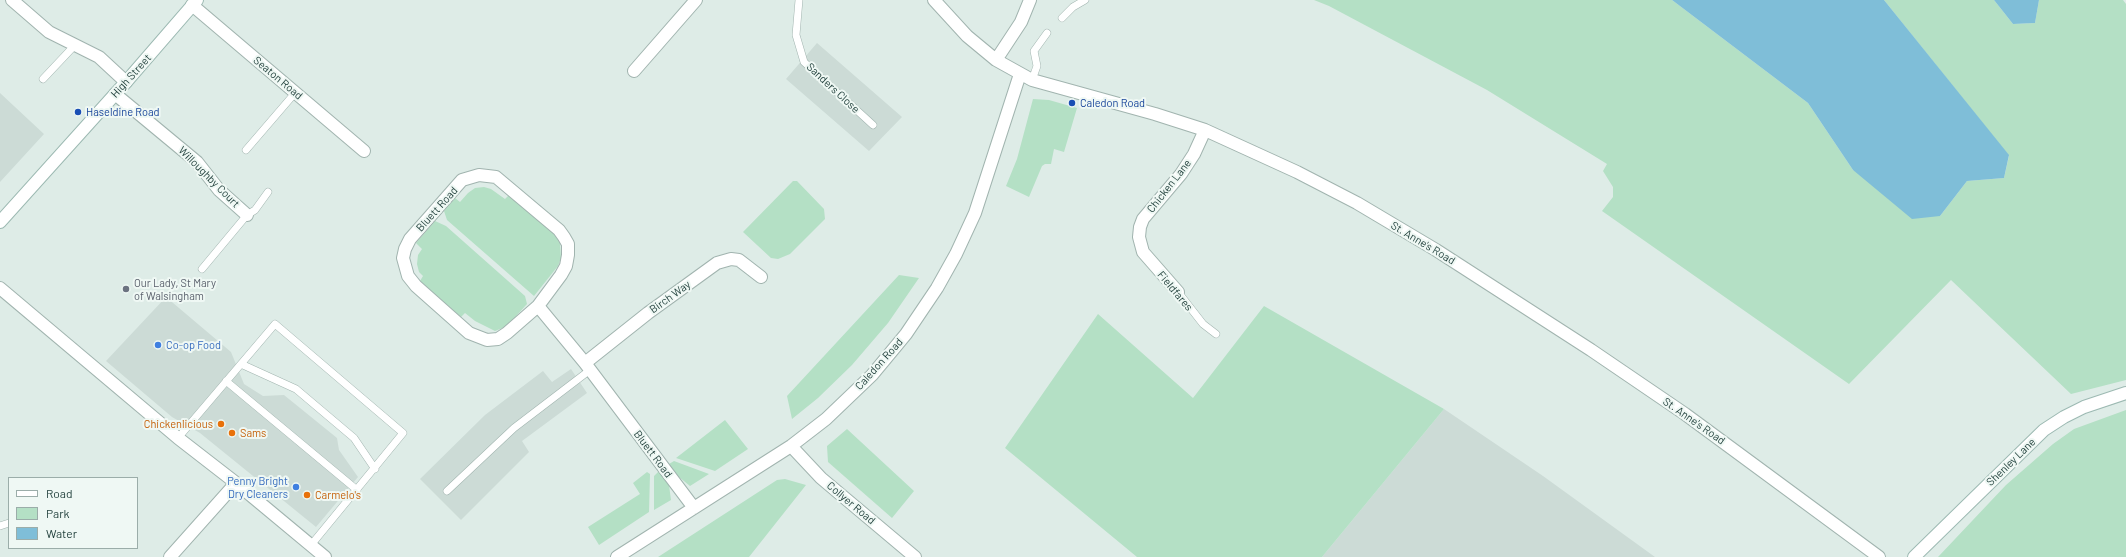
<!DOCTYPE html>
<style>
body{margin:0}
#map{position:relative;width:2126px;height:557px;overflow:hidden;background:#deece7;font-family:Barlow,sans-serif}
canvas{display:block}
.legend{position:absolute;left:8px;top:477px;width:130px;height:72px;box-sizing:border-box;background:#eff8f4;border:1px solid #9bada9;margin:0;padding:5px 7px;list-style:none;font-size:12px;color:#1e3d39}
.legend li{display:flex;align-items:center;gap:8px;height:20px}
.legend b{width:20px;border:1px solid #9bada9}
</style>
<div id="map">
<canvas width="2126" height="557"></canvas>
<ul class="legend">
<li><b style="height:5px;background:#fff"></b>Road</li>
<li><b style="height:11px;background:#b4e0c5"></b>Park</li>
<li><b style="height:11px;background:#7fbed8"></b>Water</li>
</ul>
</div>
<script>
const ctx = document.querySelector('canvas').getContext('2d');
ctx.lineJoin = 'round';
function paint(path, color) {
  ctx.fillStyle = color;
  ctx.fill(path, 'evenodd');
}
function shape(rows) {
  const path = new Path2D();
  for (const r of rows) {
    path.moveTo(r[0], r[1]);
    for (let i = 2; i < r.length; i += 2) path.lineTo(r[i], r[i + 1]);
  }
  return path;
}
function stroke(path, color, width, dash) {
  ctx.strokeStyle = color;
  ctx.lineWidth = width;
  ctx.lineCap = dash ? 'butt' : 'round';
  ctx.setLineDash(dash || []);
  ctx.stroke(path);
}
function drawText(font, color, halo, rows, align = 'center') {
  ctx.font = font + ' Barlow,sans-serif';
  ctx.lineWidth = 4;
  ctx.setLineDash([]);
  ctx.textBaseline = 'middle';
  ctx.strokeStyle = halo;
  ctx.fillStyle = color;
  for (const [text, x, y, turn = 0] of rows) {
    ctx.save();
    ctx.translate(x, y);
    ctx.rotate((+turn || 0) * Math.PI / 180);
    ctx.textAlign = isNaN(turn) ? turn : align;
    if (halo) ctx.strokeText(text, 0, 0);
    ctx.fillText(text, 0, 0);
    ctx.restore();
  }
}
paint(shape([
 [817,43,902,117,869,151,786,79],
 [0,93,44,134,0,182],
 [166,297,231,352,244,384,263,396,284,395,337,438,339,450,358,477,316,527,200,433,172,417,106,361],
 [571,369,587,393,522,441,529,452,461,520,420,479,485,415,543,371,552,382],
 [1444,409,1543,476,1655,557,1322,557]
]), '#ccdbd6');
paint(shape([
 [1314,0,1672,0,1808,103,1853,170,1940,216,1967,181,2004,178,2009,156,1884,0,1994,0,2013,24,2035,23,2039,0,2123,0,2126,4,2126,380,2071,394,1951,280,1849,384,1602,211,1613,197,1613,187,1603,171,1607,164,1487,90,1329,6],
 [1033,99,1049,100,1077,108,1064,152,1054,149,1051,164,1045,164,1042,166,1029,197,1006,186,1017,159],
 [793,181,797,181,824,209,825,219,790,254,778,259,771,258,743,232],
 [484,187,491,189,505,199,509,195,554,234,560,243,561,258,558,266,534,296,447,220,444,211,455,198,460,202,468,193,475,188],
 [435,221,446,226,525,296,527,304,507,326,495,331,475,321,465,313,461,317,420,281,423,276,419,272,417,264,418,255,422,249,416,243],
 [899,275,919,278,888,323,852,365,818,398,792,419,787,396],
 [1264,306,1444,409,1322,557,1137,557,1005,448,1098,314,1193,398],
 [2126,410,2126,557,1938,557,2006,485,2053,444,2074,429],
 [725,420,748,449,715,471,676,458],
 [847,429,914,491,892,518,828,462,827,446],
 [674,461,709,474,690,486,679,477,669,464],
 [659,471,669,485,671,500,654,510,654,476],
 [647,472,650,474,649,512,599,545,588,527,640,494,633,483],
 [785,479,806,485,749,557,658,557,777,480]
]), '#b4e0c5');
paint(shape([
 [1672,0,1884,0,2009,155,2004,178,1967,181,1940,216,1912,219,1853,170,1808,103],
 [1994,0,2039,0,2035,23,2013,24]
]), '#7fbed8');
const lane = shape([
 [799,0,796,35,804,62,873,125],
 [1062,18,1073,7,1085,0],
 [43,79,75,45],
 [1032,80,1037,66,1034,51,1047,33],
 [246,150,295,93],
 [202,269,247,215,255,210,268,192],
 [1178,292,1203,324,1216,334],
 [241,364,296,389,354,438,375,469],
 [226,381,357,490],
 [178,438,275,324,403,433,311,545],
 [447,491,514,428,590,370],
 [0,526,9,523]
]);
const street = shape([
 [12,0,49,32,99,57,126,82],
 [934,0,967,36,996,60,1032,80,1155,114,1205,130,1297,172,1357,203,1436,250,1591,350,1685,414,1879,557],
 [192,5,364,151],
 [996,60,1021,22,1030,0],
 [634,71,696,0],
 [115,94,197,162,219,190,247,215],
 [0,288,178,438,236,483,325,557],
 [1178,292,1143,252,1139,237,1140,227,1143,219,1181,174,1194,154,1205,130],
 [538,306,561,275,566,266,568,255,568,244,564,237,559,230,496,177,479,175,462,180,410,239,405,249,403,258,408,276,416,286,469,333,487,340,498,339,507,333,538,306,585,363,694,508],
 [585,363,648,313,717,263,731,259,739,260,761,277],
 [791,446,821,478,915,557],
 [170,557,236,483],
 [617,557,791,446,826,419,872,375,906,334,937,288,956,254,975,213,1020,74]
]);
const secondary = shape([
 [0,222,126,82,197,0],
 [1914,557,2044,430,2064,417,2084,407,2126,393]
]);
stroke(lane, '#a1b4af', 8);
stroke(street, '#a1b4af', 14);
stroke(secondary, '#9cb9b2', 14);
stroke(lane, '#fff', 7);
stroke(street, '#fff', 12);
stroke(secondary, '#fff', 12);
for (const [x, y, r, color] of [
 [1072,103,4,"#1a4fb4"],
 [78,112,4,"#1a4fb4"],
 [126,289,4,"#6b7280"],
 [158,345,4,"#3f7fe0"],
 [221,424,4,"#e8710a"],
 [232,433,4,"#e8710a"],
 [296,487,4,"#3f7fe0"],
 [307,495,4,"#e8710a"]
]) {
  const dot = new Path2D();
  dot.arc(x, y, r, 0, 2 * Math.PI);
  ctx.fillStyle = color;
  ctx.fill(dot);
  stroke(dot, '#eff8f4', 1.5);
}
drawText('11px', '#1e3d39', '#eff8f4', [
 ["High Street",131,76,-48],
 ["Seaton Road",278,78,40],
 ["Sanders Close",833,88,43],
 ["Willoughby Court",209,177,45],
 ["Chicken Lane",1169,186,-52],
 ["Bluett Road",437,209,-48],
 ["St. Anne's Road",1423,243,31],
 ["Fieldfares",1175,291,50],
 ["Birch Way",670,297,-36],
 ["Caledon Road",879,364,-48],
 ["St. Anne's Road",1694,421,35],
 ["Bluett Road",653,454,53],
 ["Shenley Lane",2011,462,-44],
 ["Collyer Road",851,503,40]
]);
drawText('11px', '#164399', '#eff8f4', [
 ["Caledon Road",1080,103],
 ["Haseldine Road",86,112]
], 'left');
drawText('11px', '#5b616d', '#eff8f4', [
 ["Our Lady, St Mary",134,283],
 ["of Walsingham",134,296]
], 'left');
drawText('11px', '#366cbe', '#eff8f4', [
 ["Co-op Food",166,345],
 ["Penny Bright",288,481,"right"],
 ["Dry Cleaners",288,494,"right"]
], 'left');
drawText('11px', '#c56008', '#eff8f4', [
 ["Chickenlicious",213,424,"right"],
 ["Sams",240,433],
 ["Carmelo's",315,495]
], 'left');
</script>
